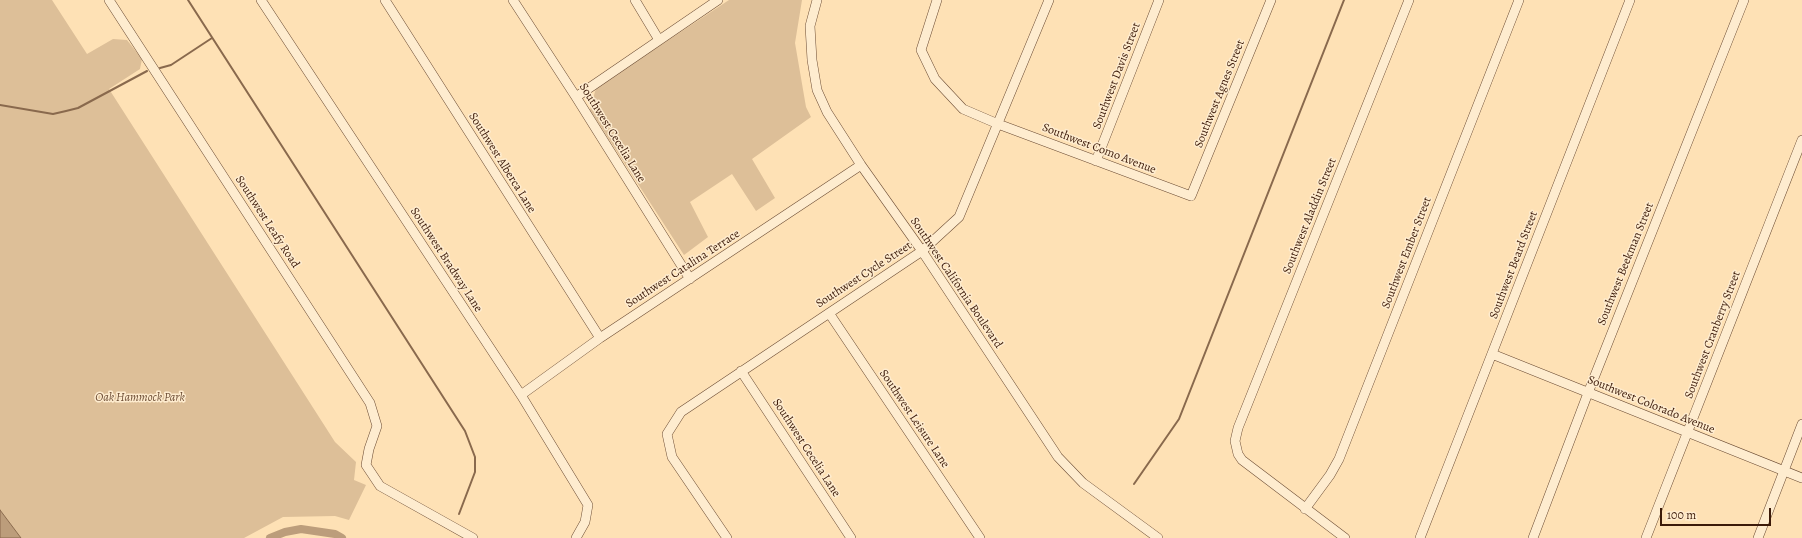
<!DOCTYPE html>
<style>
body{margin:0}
#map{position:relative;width:1802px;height:538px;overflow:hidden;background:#fee1b5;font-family:Alegreya,serif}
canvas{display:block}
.scale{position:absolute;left:1660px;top:508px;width:111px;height:18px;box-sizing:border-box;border:2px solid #3c1a09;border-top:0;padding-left:5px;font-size:12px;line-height:14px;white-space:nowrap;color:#3c1a09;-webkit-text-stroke:3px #feeccf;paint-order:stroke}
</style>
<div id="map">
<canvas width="1802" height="538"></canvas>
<div class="scale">100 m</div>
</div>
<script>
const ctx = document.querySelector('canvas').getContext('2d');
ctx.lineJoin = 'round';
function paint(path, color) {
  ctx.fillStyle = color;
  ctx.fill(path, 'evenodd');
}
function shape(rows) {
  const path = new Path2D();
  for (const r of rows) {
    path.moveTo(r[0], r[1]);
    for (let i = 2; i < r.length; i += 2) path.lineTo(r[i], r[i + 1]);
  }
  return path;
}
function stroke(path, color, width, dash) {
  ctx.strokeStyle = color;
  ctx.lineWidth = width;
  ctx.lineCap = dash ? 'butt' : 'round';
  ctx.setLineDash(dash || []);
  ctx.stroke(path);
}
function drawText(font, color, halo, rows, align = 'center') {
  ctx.font = font + ' Alegreya,serif';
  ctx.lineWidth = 3;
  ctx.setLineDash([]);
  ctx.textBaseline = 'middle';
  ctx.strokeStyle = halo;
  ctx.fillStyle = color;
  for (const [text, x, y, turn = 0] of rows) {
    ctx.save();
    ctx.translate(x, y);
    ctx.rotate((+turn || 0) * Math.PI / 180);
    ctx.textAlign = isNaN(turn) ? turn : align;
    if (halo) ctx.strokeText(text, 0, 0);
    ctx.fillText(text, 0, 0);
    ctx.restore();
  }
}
paint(shape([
 [0,0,52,0,87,54,113,39,127,40,142,59,140,69,109,89,335,442,356,462,354,480,366,485,349,520,335,516,283,517,244,538,21,538,0,510],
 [729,0,802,0,795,43,806,107,811,117,752,159,775,198,756,211,732,174,690,202,708,237,684,255,590,110,596,88]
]), '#ddbf98');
const water = shape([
 [0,510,21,538,0,538,0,510]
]);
paint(water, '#bc9d7b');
stroke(water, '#89694d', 1);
stroke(shape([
 [188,0,465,431,475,457,475,472,459,514],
 [160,68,171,65,212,38],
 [0,105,53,114,66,111,78,108,147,71],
 [1134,484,1179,419,1344,0]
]), '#89694d', 2);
stroke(shape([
 [270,538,285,532,301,529,335,534,342,538]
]), '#bc9d7b', 8);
const minor = shape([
 [109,0,370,403,377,426,369,449,366,465,380,486,473,538],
 [261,0,521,395,588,505,585,522,576,538],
 [385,0,600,338],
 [513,0,576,97,690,279],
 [635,0,659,40],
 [817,0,810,26,812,60,817,90,827,112,861,165,922,251,1058,457,1083,483,1158,538],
 [937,0,921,50,935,79,963,109,998,124,1191,196,1271,0],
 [576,97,718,0],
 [1096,161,1159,0],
 [829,313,980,538],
 [1492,354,1802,478],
 [741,371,851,538],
 [521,395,600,338,861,165],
 [1305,509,1330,475,1339,459,1519,0],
 [727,538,672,457,667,434,681,412,922,251,959,217,1049,0],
 [1345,538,1242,460,1238,454,1235,441,1238,428,1409,0],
 [1420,538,1630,0],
 [1533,538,1588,393,1744,0],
 [1646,538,1802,140],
 [1758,538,1802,424]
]);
stroke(minor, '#6c4c34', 10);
stroke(minor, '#feeccf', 9);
drawText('12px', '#3c1a09', '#feeccf', [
 ["Southwest Davis Street",1117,76,-69],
 ["Southwest Agnes Street",1220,94,-68],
 ["Southwest Cecelia Lane",612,133,58],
 ["Southwest Como Avenue",1099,149,21],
 ["Southwest Alberca Lane",502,163,58],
 ["Southwest Aladdin Street",1310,216,-68],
 ["Southwest Leafy Road",267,222,57],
 ["Southwest Ember Street",1407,253,-69],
 ["Southwest Bradway Lane",446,260,57],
 ["Southwest Beekman Street",1626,264,-68],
 ["Southwest Beard Street",1514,265,-69],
 ["Southwest Catalina Terrace",683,269,-33],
 ["Southwest Cycle Street",864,275,-33],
 ["Southwest California Boulevard",956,283,56],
 ["Southwest Cranberry Street",1713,335,-69],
 ["Southwest Colorado Avenue",1651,405,22],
 ["Southwest Leisure Lane",914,419,56],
 ["Southwest Cecelia Lane",806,448,57]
]);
drawText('italic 12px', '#6c4c34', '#feeccf', [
 ["Oak Hammock Park",140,398]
]);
</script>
